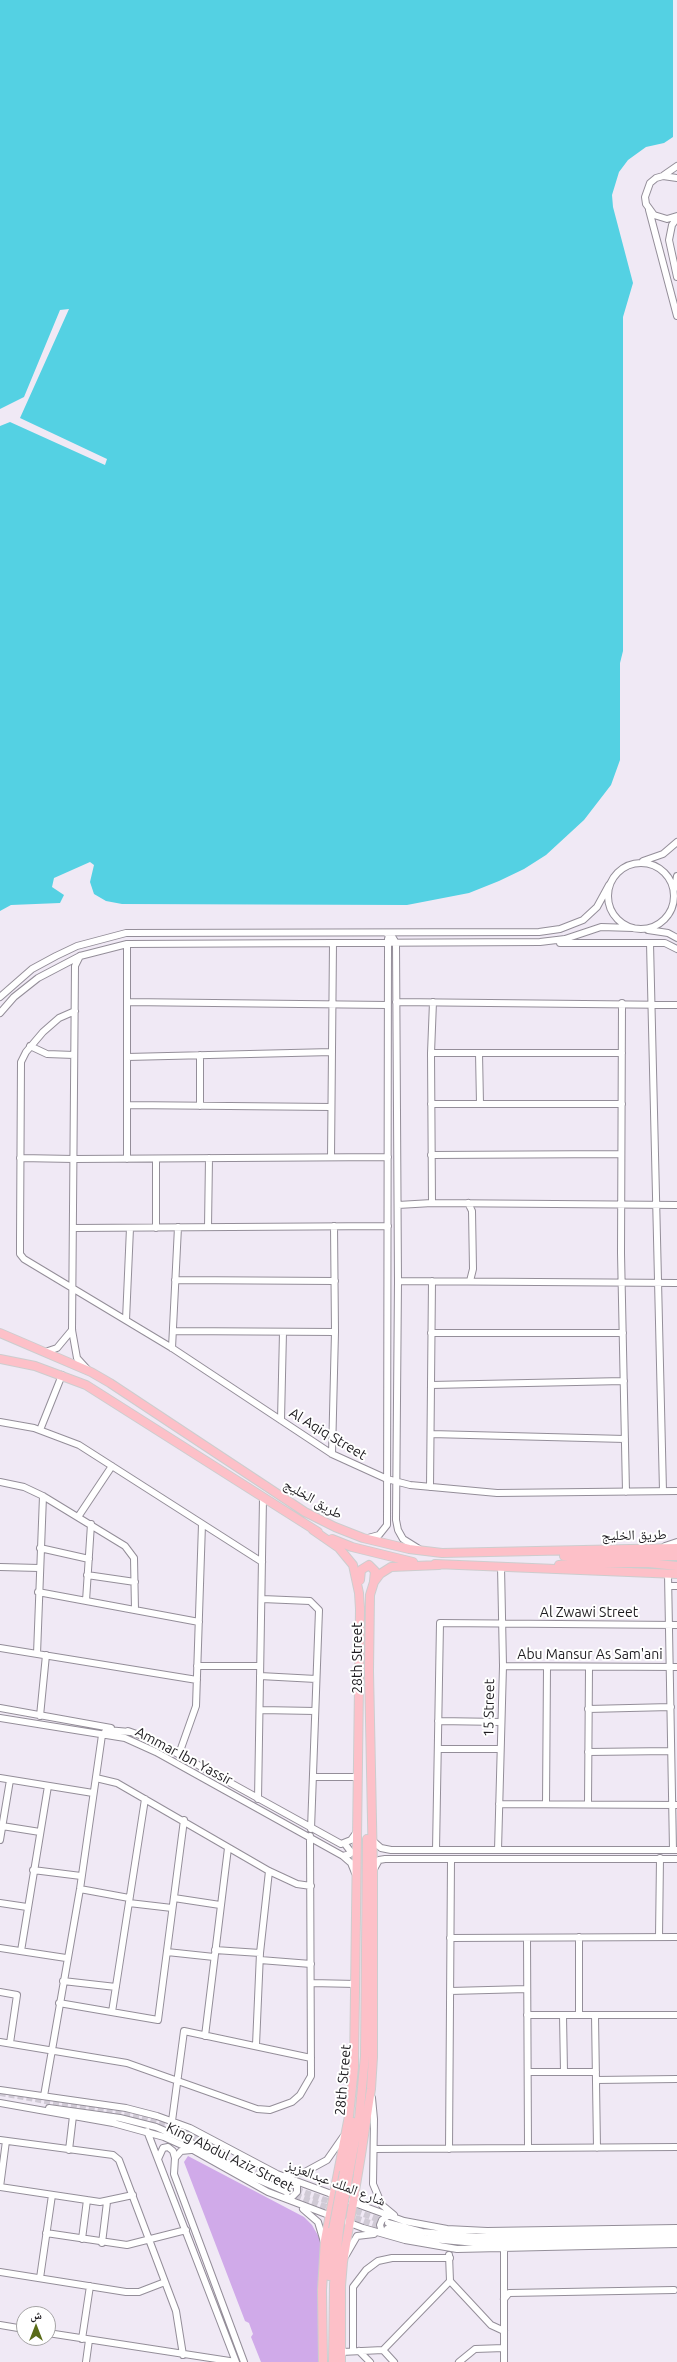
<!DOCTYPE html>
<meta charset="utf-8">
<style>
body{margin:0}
#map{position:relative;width:677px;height:2362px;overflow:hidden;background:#f0e9f5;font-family:Ubuntu,"Noto Naskh Arabic",sans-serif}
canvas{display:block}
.north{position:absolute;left:16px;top:2306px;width:40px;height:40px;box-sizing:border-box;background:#fff;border:1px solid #a5a4a5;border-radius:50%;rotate:0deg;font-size:11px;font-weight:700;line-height:16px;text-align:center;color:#1d1b1f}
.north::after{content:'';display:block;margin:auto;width:14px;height:18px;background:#596b17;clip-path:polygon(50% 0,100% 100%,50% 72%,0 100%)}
</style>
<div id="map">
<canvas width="677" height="2362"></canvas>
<div class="north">ش</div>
</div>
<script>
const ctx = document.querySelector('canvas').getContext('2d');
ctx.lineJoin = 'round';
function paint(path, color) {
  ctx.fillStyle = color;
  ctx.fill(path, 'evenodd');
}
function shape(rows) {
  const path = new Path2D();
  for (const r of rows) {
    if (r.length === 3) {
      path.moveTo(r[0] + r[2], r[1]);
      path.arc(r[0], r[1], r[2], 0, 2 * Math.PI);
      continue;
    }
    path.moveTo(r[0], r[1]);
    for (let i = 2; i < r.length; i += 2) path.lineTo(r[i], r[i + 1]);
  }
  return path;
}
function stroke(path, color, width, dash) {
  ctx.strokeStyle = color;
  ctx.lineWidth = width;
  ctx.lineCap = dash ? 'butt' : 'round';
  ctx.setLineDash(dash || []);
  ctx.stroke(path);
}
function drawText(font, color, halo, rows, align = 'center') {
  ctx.font = font + ' Ubuntu,"Noto Naskh Arabic",sans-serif';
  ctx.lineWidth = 4;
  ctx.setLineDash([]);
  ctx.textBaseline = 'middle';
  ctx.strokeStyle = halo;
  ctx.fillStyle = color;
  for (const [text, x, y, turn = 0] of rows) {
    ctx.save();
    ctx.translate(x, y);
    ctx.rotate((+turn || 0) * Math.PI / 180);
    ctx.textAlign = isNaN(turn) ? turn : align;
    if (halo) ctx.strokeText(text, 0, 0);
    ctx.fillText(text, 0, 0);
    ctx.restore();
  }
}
paint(shape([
 [188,2156,304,2217,312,2225,320,2239,321,2362,261,2362,251,2337,253,2334,249,2323,245,2321,184,2162]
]), '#d0aae9');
paint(shape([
 [0,0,673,0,673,137,664,143,646,147,628,160,619,172,612,195,613,207,633,283,623,317,623,651,620,663,620,760,611,785,584,820,546,855,524,869,499,881,469,893,407,905,122,904,106,901,94,894,90,882,94,865,90,862,54,878,52,887,64,895,60,903,11,905,0,911,0,426,10,422,105,465,107,459,20,418,69,309,60,310,24,397,0,409]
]), '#54d1e3');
stroke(shape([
 [0,2093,144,2118,187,2133,255,2171,290,2187,388,2223],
 [287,2192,334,2210],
 [347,2215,385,2228]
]), '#d0cad5', 6, [6, 3]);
const minor = shape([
 [664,175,677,166],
 [677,178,663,176,656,178,650,183,645,197,646,204,654,215,667,219,677,216],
 [649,210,677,316],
 [677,218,672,225,669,240,677,277],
 [643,861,663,854,677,842],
 [641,896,33],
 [675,888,677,876],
 [648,930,668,933,677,938],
 [386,933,393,938,396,943,398,1281,396,1520,398,1530,403,1539,419,1549],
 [560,943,665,943,677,949],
 [650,943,663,1491],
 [127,944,127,1159],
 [80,956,75,966,72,1330,77,1358,87,1369],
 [0,997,32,969,56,956,77,946,126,933,539,932,560,929,583,920,597,907,609,885],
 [127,1002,387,1005],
 [396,1002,677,1005],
 [622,1003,621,1253,626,1492],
 [75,1011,59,1018,43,1032,26,1052,21,1062,20,1239,20,1254,24,1259,172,1348,332,1454,387,1479,410,1485,497,1493,677,1491],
 [0,1013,14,997,38,978,80,956,127,944,540,942,565,939,601,927,633,928],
 [30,1046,47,1054,74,1055],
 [431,1053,622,1053],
 [479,1053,480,1104],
 [200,1055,200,1106],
 [127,1057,332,1052],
 [431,1104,622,1104],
 [127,1105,331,1107],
 [431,1155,621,1154],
 [331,1157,333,943],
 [20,1158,74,1159,388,1157],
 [156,1159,156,1228],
 [432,1203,431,1053,433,1002],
 [468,1203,472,1211,473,1269,470,1281],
 [398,1205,432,1203,677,1205],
 [208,1227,209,1158],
 [74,1228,388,1226],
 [175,1280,335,1281],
 [398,1281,677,1283],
 [126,1320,130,1228],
 [173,1331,335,1332],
 [431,1333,623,1333],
 [172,1348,178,1227],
 [45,1352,57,1348,72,1330],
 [431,1385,624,1381],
 [281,1420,283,1332],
 [0,1422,34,1428,79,1445,262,1562],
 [40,1430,62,1375],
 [431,1434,625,1439],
 [332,1454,335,1332,334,1226],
 [0,1482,24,1487,43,1496,125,1546,134,1558,135,1610],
 [430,1487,432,1281],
 [78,1517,112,1466],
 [368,1538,379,1535,387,1525,388,939],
 [665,1546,677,1542],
 [40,1548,89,1559],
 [0,1567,39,1568],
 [668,1574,673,1850],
 [87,1575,135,1582],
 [669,1586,677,1586],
 [38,1592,199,1622],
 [262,1599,310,1601,319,1610,311,1829],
 [86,1601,91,1524],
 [0,1648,197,1680],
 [37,1654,43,1496],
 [197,1666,260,1666],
 [503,1666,677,1667],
 [260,1676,316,1679],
 [0,1708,111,1728],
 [588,1709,671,1707],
 [260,1710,315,1711],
 [40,1716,46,1655],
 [0,1718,125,1738,156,1752,343,1856,351,1863,355,1873],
 [438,1721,501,1722],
 [128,1731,151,1739,341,1844,351,1840,356,1833],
 [438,1749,500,1749],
 [588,1752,671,1751],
 [179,1754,196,1706,202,1524],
 [313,1777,358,1777],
 [0,1778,93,1793],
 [96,1778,117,1783,269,1871,297,1884,311,1886],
 [258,1799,263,1498],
 [499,1804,677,1805],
 [546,1804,547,1667],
 [588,1804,589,1668],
 [2,1826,40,1832],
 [0,1840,10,1780],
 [373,1841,381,1848,391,1850,677,1850],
 [436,1850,440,1623,677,1625],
 [498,1850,503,1666,501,1566],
 [343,1856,350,1854,351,1852,345,1844],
 [374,1869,379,1860,385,1859,677,1859],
 [33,1870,81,1876],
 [80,1889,129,1898],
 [174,1898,220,1905],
 [0,1903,27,1907],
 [129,1903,172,1908],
 [659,1937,660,1858],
 [450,1938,677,1937],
 [527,1938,528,2148],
 [0,1948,66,1958],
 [215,1950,260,1953],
 [21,1951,48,1786],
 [167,1952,214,1957],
 [260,1960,311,1964],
 [63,1981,116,1987],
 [311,1983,356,1984],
 [450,1991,527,1989],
 [0,1992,17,1995,10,2043],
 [59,2003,158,2020,184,1820],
 [112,2012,145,1799],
 [527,2015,677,2015],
 [563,2015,564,2072],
 [579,2015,579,1937],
 [595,2015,597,2148],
 [205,2036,228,1848],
 [0,2042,127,2063,257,2109,270,2110,292,2102,300,2095,311,2076,310,1836],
 [256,2045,260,1953,269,1871],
 [528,2072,596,2072],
 [596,2080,677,2079],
 [0,2090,126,2108,157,2116,190,2128,277,2174,337,2196],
 [44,2096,80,1889,102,1735,107,1730,130,1732],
 [372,2098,374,2119,373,2184,382,2205,394,2215],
 [0,2103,113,2123,164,2137,193,2150,268,2192,363,2228,405,2240,457,2249,677,2244],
 [49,2108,120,2118,156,2127,186,2140,259,2180,287,2192],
 [172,2121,184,2031,311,2058],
 [147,2131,236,2362],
 [0,2140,113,2155,119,2160,176,2311,183,2355],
 [374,2149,677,2147],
 [449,2149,451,1859],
 [69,2150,73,2116],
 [191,2150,181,2151,175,2158,174,2174,244,2362],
 [158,2159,163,2148,168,2147,173,2151,175,2158],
 [286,2175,305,2172,327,2160,343,2137],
 [0,2187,100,2202,133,2195],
 [0,2187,6,2141],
 [286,2197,291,2198,297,2192,297,2184,291,2181],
 [349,2201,404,2221,447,2229,487,2231,677,2228],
 [303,2209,318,2222,324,2242],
 [388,2223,422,2232,476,2237,677,2234],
 [387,2229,421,2238,476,2243,677,2239],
 [46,2233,127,2245,186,2230],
 [386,2234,382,2232,380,2225,382,2220,388,2216],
 [82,2239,87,2200],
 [102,2243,107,2202],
 [346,2255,357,2236,374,2234],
 [0,2272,126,2292,139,2292,165,2282],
 [40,2278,52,2195],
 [450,2281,491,2325,504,2331],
 [504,2299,509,2293,674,2290],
 [0,2325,24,2329],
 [48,2333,236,2362],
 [82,2339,90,2286],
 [383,2350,394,2362],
 [353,2351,353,2287,366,2270,378,2261,392,2258,450,2258],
 [359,2351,370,2362],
 [341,2352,383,2350,450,2281,449,2255],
 [86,2362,89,2340],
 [459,2362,475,2349,504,2348],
 [504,2362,504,2249]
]);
const major = shape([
 [0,1333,91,1372,110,1383,305,1512,335,1527,363,1538,409,1549,442,1553,677,1548],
 [0,1359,35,1366,86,1385,318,1532],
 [313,1530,339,1548,353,1565,359,1593,360,1609,354,2067,349,2116,325,2240,322,2290,323,2362],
 [332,1539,352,1547,413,1562],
 [564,1556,677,1556],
 [435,1564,677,1574],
 [559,1565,578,1563,649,1563,677,1566],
 [360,1580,361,1570,369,1565,375,1571,374,1581],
 [344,2172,353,2122],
 [349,2173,359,2119,365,2056,367,1839],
 [329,2276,333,2229],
 [333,2362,334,2284,339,2229],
 [341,2362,341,2286,343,2262,361,2155,371,2089,373,2057,373,1870,369,1671,370,1595,374,1582,380,1574,391,1567,439,1565]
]);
stroke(minor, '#948e99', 8);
stroke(major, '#cdcdce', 10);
stroke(minor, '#fff', 6);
stroke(major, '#fdc0c8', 8);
const majorBridge = shape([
 [333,2229,344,2172],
 [339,2229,349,2173]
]);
stroke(majorBridge, '#cdcdce', 10, []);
stroke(majorBridge, '#fdc0c8', 8);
drawText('14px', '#1d1b1f', '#fff', [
 ["Al Aqiq Street",328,1434,31],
 ["طريق الخليج",313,1499,30],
 ["طريق الخليج",634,1535,-1],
 ["Al Zwawi Street",589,1612],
 ["Abu Mansur As Sam'ani",590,1654],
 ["28th Street",357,1658,-90],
 ["15 Street",489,1708,-89],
 ["Ammar Ibn Yassir",184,1756,28],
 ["28th Street",343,2080,-85],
 ["King Abdul Aziz Street",230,2157,26],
 ["شارع الملك عبدالعزيز",336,2183,21]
]);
</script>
